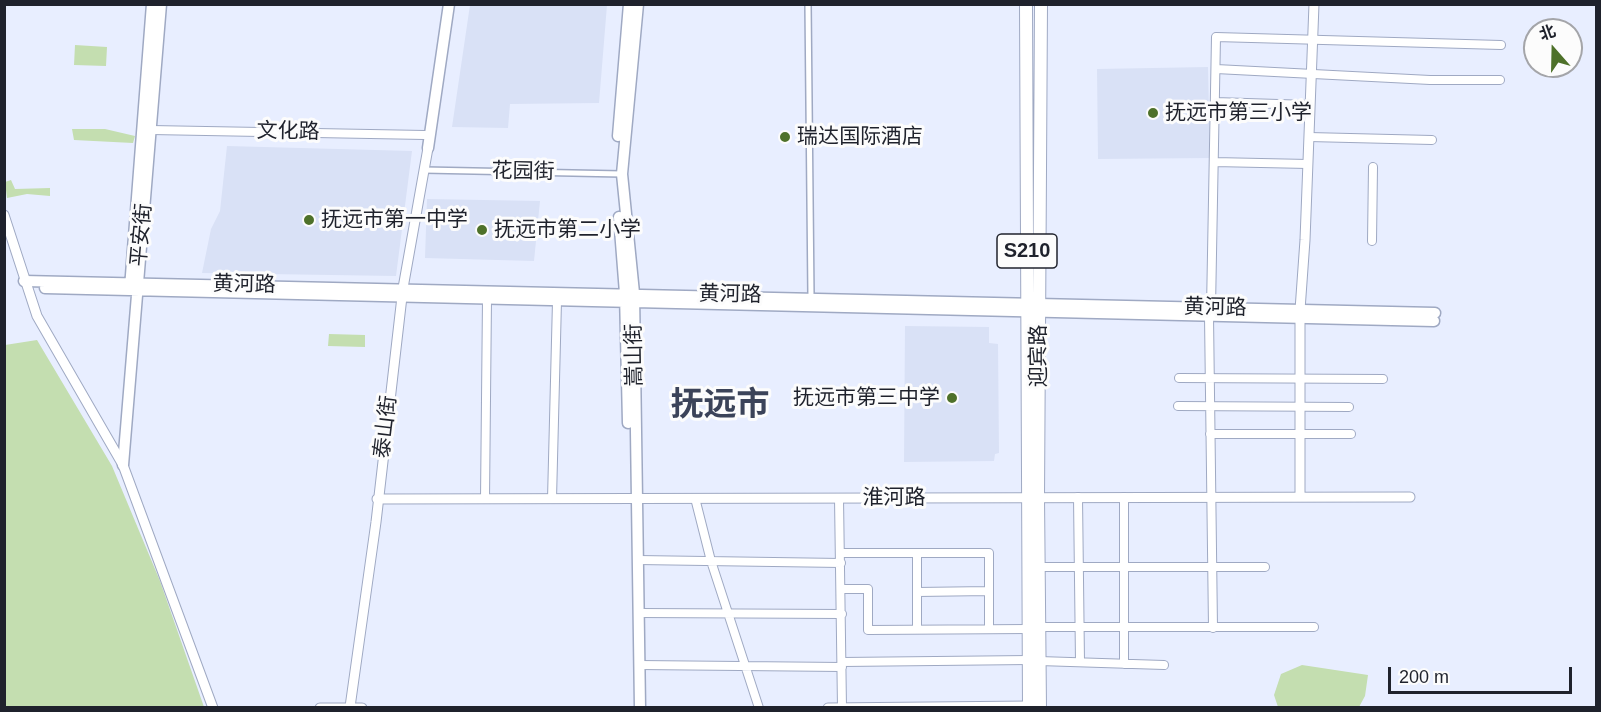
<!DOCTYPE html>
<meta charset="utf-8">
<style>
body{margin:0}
#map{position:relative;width:1601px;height:712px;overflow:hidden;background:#e8eeff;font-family:Helvetica,"Noto Sans SC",sans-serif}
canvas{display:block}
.frame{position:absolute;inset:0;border:6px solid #1f222c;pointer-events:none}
.north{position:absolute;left:1523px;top:18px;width:60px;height:60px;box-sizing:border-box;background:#fcfcfc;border:2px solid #a4a5a9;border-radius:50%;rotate:340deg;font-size:16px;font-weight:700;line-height:24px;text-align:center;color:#1f222c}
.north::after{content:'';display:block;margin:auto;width:21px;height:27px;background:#4e712a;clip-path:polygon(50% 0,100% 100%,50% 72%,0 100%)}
.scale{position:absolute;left:1388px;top:667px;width:184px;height:27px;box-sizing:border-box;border:3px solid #1f222c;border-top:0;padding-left:8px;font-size:18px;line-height:21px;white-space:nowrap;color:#1f222c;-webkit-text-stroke:4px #fcfcfc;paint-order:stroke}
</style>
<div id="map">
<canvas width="1601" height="712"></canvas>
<div class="frame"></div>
<div class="north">北</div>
<div class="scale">200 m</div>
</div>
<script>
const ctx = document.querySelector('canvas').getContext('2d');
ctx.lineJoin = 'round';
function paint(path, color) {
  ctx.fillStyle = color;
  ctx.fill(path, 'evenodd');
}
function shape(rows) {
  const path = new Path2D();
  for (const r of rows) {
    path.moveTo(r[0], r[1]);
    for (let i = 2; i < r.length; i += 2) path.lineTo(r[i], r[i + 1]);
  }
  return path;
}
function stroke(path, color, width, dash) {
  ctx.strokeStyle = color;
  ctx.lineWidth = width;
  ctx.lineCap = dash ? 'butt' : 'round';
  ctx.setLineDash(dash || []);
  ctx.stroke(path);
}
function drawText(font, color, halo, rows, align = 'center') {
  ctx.font = font + ' Helvetica,"Noto Sans SC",sans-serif';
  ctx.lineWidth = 6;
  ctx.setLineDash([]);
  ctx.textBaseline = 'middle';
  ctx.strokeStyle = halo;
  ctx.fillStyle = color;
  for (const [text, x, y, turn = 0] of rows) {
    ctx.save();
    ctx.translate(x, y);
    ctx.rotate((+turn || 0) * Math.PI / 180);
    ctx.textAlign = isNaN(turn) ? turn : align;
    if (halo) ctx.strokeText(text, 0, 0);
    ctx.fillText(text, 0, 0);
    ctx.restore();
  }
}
paint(shape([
 [470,5,607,5,599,103,510,104,508,128,452,127],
 [1208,67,1210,158,1098,159,1097,69],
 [227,146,412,151,396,276,202,273,211,229,220,211],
 [427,199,540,201,534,261,425,258],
 [905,326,989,327,989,343,998,344,999,453,995,454,994,461,904,462]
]), '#d9e1f6');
paint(shape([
 [75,45,107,47,106,66,74,65],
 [72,129,105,129,135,136,133,143,74,140],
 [11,180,15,189,50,188,50,196,27,194,7,198,5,182],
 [329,334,365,335,365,347,328,346],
 [37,340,112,466,160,581,204,707,5,707,5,345],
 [1302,665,1368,675,1365,696,1359,707,1278,707,1274,695,1281,674]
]), '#c4deb0');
const pedestrian = shape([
 [808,4,811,297],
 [424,170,622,174]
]);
const minor = shape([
 [1216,69,1430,80,1500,80],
 [1215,102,1310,105],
 [151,130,425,135],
 [1309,137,1432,140],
 [1214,162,1308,164],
 [1372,241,1373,167],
 [1211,308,1216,37,1501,45],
 [1209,316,1213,628],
 [1179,378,1383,379],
 [1178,406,1349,407],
 [1210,434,1351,434],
 [1078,497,1080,662],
 [1124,497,1124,664],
 [695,498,711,561,759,708],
 [839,498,842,708],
 [485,499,487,299],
 [552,499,557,301],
 [841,553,989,553,989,629],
 [917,553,917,629],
 [638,560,841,563],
 [1039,567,1265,567],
 [842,589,868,589,868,630,1029,629],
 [917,592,989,591],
 [639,613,842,614],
 [1039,627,1314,627],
 [1039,661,1164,665],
 [842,662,1029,660],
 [639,665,842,667]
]);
const tertiary = shape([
 [4,215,37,316,123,465,213,708],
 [1300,496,1300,310,1305,240,1314,4],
 [377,499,1410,497],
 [350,707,376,522,403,288,428,148],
 [320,708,362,708],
 [828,708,1029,706]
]);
const secondary = shape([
 [638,4,622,174,634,293,640,708],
 [618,136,629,4],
 [428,148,449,4],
 [619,217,625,293,628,423],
 [24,281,1435,313],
 [45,288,1434,321],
 [130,288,152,4],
 [123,465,161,4]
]);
const primary = shape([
 [1026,4,1029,708],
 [1040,708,1038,497,1041,4]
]);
stroke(pedestrian, '#9fa9c3', 8);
stroke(minor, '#9fa9c3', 10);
stroke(tertiary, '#9fa9c3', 11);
stroke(secondary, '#9fa9c3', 13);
stroke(primary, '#9fa9c3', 14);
stroke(pedestrian, '#fff', 5);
stroke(minor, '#fff', 8);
stroke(tertiary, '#fff', 9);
stroke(secondary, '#fff', 10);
stroke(primary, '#fff', 12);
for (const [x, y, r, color] of [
 [1153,113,6,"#4e712a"],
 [785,137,6,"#4e712a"],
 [309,220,6,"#4e712a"],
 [482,230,6,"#4e712a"],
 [952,398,6,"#4e712a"]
]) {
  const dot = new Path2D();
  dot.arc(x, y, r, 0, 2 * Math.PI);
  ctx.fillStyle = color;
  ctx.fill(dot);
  stroke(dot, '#fcfcfc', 2);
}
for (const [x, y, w] of [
 [1027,251,60]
]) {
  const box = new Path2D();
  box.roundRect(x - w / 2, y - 17, w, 34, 4.5);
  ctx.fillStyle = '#fcfcfc';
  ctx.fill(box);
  stroke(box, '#1f222c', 1.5);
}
drawText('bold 20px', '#1f222c', null, [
 ["S210",1027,251]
]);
drawText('21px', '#1f222c', '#fcfcfc', [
 ["抚远市第三小学",1165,113],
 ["瑞达国际酒店",797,137],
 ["抚远市第一中学",321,220],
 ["抚远市第二小学",494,230],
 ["抚远市第三中学",940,398,"right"]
], 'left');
drawText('21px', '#1f222c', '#fcfcfc', [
 ["文化路",288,132,1],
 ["花园街",523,172,1],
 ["平安街",142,235,-85],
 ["黄河路",244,285,1],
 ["黄河路",730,295,1],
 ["黄河路",1215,308,1],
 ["嵩山街",635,355,-91],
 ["迎宾路",1039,356,-90],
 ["泰山街",386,427,-83],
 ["淮河路",894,498]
]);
drawText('bold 33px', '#3b4359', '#fcfcfc', [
 ["抚远市",720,406]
]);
</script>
